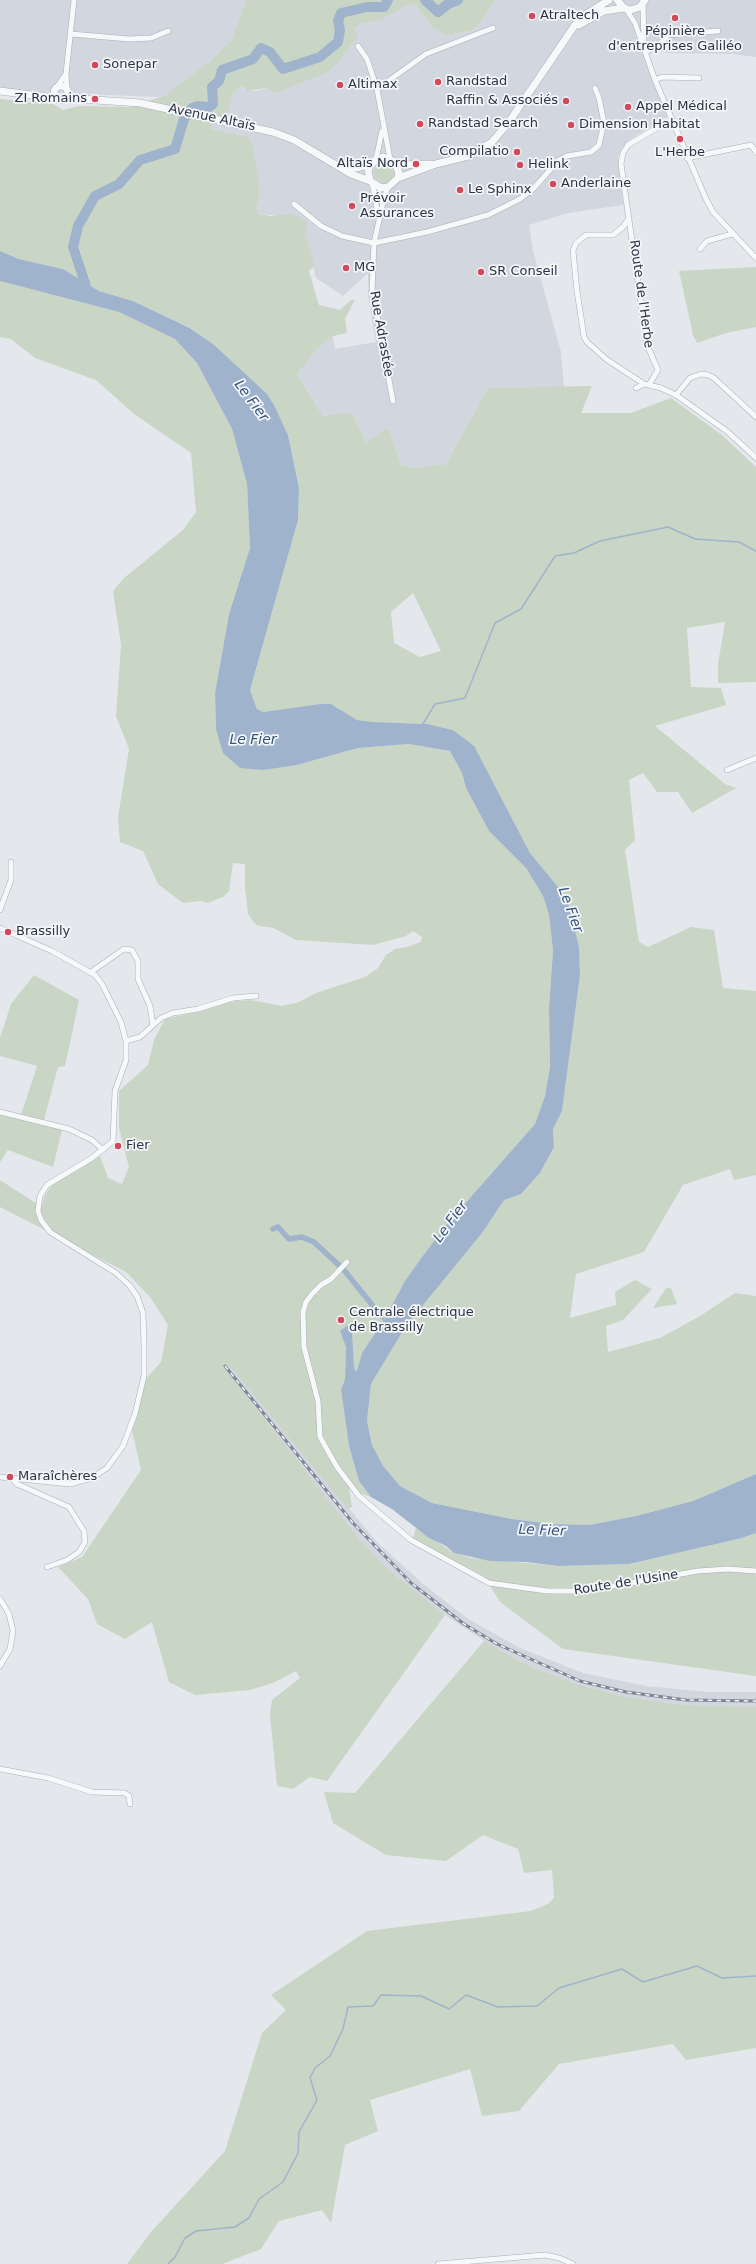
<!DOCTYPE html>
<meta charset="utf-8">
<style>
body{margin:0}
canvas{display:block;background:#e4e7ec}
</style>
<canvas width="756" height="2264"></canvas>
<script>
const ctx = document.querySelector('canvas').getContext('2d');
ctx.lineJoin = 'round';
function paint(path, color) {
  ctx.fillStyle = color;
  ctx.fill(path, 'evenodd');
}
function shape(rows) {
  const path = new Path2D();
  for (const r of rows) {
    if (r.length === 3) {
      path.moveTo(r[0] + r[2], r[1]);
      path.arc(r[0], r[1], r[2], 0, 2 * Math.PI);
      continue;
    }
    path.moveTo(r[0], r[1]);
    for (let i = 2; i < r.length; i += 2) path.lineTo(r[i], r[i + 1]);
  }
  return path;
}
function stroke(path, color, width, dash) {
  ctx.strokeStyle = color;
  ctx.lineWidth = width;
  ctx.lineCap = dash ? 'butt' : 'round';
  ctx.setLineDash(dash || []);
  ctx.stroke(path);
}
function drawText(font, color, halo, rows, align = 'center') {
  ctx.font = font + ' "DejaVu Sans",sans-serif';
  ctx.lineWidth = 3.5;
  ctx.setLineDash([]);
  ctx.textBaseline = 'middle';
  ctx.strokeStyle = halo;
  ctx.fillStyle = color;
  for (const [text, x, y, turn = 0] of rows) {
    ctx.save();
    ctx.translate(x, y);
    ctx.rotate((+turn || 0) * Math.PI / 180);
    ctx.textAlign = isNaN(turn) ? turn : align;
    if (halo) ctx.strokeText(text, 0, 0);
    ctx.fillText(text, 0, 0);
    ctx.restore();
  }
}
paint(shape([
 [0,0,246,0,232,40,209,62,183,83,166,95,158,97,33,92,0,87],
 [495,0,756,0,756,57,732,54,668,53,655,51,649,54,660,85,673,113,629,140,622,148,618,156,623,205,568,213,529,225,533,251,561,352,564,387,488,388,446,464,414,468,401,465,388,428,366,442,351,412,323,416,297,373,315,350,333,336,335,349,376,342,368,296,368,273,343,296,316,278,305,232,282,216,258,214,256,206,260,197,248,137,212,129,211,125,228,113,232,94,242,86,245,90,257,91,266,88,275,93,325,74,361,23,381,20,411,3,416,6,434,29,446,35,471,31,478,26],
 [226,1365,232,1369,377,1542,422,1583,468,1619,520,1648,583,1673,646,1686,708,1692,756,1692,756,1707,682,1705,620,1696,574,1683,529,1666,484,1641,445,1615,384,1566,354,1533,226,1373,223,1367]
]), '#d2d6de');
paint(shape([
 [246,0,495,0,478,26,471,31,446,35,434,29,416,6,411,3,381,20,361,23,355,30,358,36,337,63,325,74,275,93,266,88,247,91,242,86,232,94,228,113,211,125,212,129,248,137,252,144,259,184,260,197,256,206,258,214,271,216,286,214,298,216,308,223,305,232,314,266,309,271,319,305,340,310,351,300,355,300,345,319,347,333,333,336,315,350,297,374,323,416,351,412,366,442,388,428,401,465,414,468,446,464,488,388,592,386,581,413,631,413,671,398,722,435,756,467,756,682,718,683,718,664,725,622,687,628,691,687,721,688,726,705,655,726,725,784,736,788,692,813,678,792,657,792,643,773,629,780,635,840,625,850,639,942,648,947,691,927,714,930,723,988,756,991,756,1175,734,1180,730,1169,683,1185,644,1252,576,1274,570,1318,616,1305,615,1292,635,1280,652,1289,623,1320,606,1326,608,1352,660,1338,700,1316,735,1293,756,1296,756,1474,693,1501,636,1516,589,1525,552,1524,512,1519,432,1503,400,1486,383,1467,372,1445,367,1421,371,1384,406,1326,482,1233,504,1199,521,1194,540,1173,554,1147,553,1129,562,1111,580,975,579,947,567,899,530,853,502,800,453,730,427,724,373,722,357,720,348,716,337,707,320,704,263,712,257,709,250,690,298,520,299,488,288,435,275,407,213,344,191,328,133,301,99,291,63,269,19,259,0,251,0,99,53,104,63,110,78,106,131,107,166,95,209,62,232,40],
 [413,593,441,651,420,657,394,643,391,612],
 [384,173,10],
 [756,267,756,327,726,333,697,343,693,335,679,271],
 [0,281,119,312,175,339,197,363,232,429,247,484,250,548,229,614,215,693,216,729,297,765,358,748,409,744,450,751,462,773,466,788,489,831,526,868,543,896,549,915,553,950,549,1009,550,1067,545,1096,535,1124,447,1224,422,1257,405,1281,384,1320,362,1353,358,1371,355,1370,354,1366,352,1331,343,1333,346,1347,345,1379,341,1390,349,1446,359,1481,371,1497,349,1489,352,1507,348,1509,232,1369,226,1365,224,1367,354,1533,384,1566,445,1615,327,1781,310,1777,293,1789,277,1786,270,1715,272,1700,300,1678,296,1671,273,1683,250,1690,195,1695,169,1682,152,1622,125,1639,97,1624,88,1599,58,1567,82,1557,141,1470,132,1430,146,1379,161,1362,168,1325,150,1297,126,1272,0,1207,0,1180,42,1207,44,1197,54,1182,100,1156,108,1178,122,1184,129,1167,119,1128,119,1091,148,1065,154,1040,165,1019,202,1011,228,1002,251,1000,282,1006,299,1002,316,993,365,977,378,968,386,955,395,949,407,947,421,942,422,937,413,931,406,936,373,945,296,940,273,928,256,925,248,914,245,887,245,864,233,863,229,891,223,897,208,903,201,901,183,903,158,884,143,851,120,842,118,817,129,749,116,716,121,645,113,591,124,578,183,530,196,512,191,453,134,414,96,380,35,358,11,339,0,337],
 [34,975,79,1000,65,1066,58,1067,43,1124,62,1130,53,1167,8,1150,0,1162,0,1113,20,1118,37,1066,0,1056,0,1038,11,1004],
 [666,1288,671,1288,677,1304,653,1308],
 [416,1528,454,1553,471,1558,559,1566,629,1564,742,1538,756,1533,756,1676,563,1649,500,1602,484,1576,427,1547,413,1538],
 [484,1641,529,1666,574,1683,620,1696,682,1705,756,1707,756,2048,686,2060,673,2044,559,2064,519,2111,482,2116,470,2069,370,2100,378,2131,345,2145,331,2223,322,2210,279,2221,261,2249,222,2264,127,2264,151,2232,225,2151,262,2033,286,2010,271,1995,367,1931,531,1911,548,1904,554,1898,552,1870,524,1873,518,1849,483,1835,446,1861,386,1855,333,1823,324,1792,355,1793]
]), '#c9d6c5');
paint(shape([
 [0,251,19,259,63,269,99,291,133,301,190,328,213,344,267,394,275,407,288,435,299,488,298,520,250,690,257,709,263,712,320,704,331,704,357,720,373,722,427,724,453,730,474,746,530,853,567,898,579,947,580,975,562,1111,553,1129,554,1147,540,1173,521,1194,504,1200,482,1233,406,1326,371,1384,367,1421,372,1445,383,1466,400,1486,432,1503,512,1519,552,1524,589,1525,636,1516,693,1501,756,1474,756,1533,742,1538,629,1564,559,1566,525,1562,490,1561,454,1553,446,1546,429,1538,392,1509,371,1497,359,1481,349,1446,341,1390,345,1379,346,1347,340,1331,348,1325,352,1331,354,1366,355,1370,357,1371,362,1353,384,1320,405,1281,422,1257,447,1224,535,1124,545,1096,550,1067,549,1009,553,950,549,915,543,896,526,868,489,831,466,788,462,773,450,751,409,744,358,748,297,765,263,770,240,768,223,753,216,729,215,693,229,614,250,548,247,484,232,429,197,363,175,339,119,312,0,281]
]), '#9fb4cc');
stroke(shape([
 [423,724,435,704,465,698,495,623,521,609,555,556,574,553,600,541,668,527,695,539,739,542,756,551],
 [381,1316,384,1321],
 [168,2264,175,2257,185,2238,196,2231,235,2227,249,2218,259,2199,283,2182,298,2153,299,2132,317,2100,310,2078,315,2068,330,2056,343,2029,348,2007,373,2006,381,1995,421,1996,449,2009,466,1995,498,2007,537,2006,559,1988,622,1969,643,1982,697,1966,722,1978,756,1976]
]), '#9fb4cc', 1.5);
stroke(shape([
 [273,1229,278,1227,289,1239,302,1237,314,1242,344,1270,381,1316]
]), '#9fb4cc', 5.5);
stroke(shape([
 [425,0,438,12,448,4,458,0],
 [86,295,85,283,73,247,78,226,95,196,119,184,140,160,175,149,184,119,192,108,198,106,209,107,213,104,212,87,219,81,222,70,253,59,261,48,270,52,283,69,320,57,338,42,340,30,338,21,341,13,367,7,384,7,388,0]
]), '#9fb4cc', 10);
const minor = shape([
 [643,4,644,44],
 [626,9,635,23,655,80,706,199,713,212,756,258],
 [71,34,129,39,151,38,168,31],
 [358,46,367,59,377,89,390,159],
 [645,52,658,46,668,35,718,31],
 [655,80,662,77,699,78],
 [57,87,66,74],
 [67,89,66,74,74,0],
 [377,89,426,54,493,28],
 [672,119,628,145,623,153,621,164,647,345,658,370,649,385,661,388,676,395,728,432,756,458],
 [687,158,751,145,756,152],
 [376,159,382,131],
 [372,182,378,215],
 [388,187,384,198,374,243,372,290,393,401],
 [294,204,321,226,342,236,374,243,427,232,488,215,520,199,533,189,559,160,567,156,591,152,599,145,604,123,599,98,595,88],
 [629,218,623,227,613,235,586,235,576,243,573,251,577,291,584,337,587,342,606,359,644,384,649,385],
 [700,249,707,241,732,234],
 [636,388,644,384],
 [676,395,690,378,701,374,708,375,714,378,756,417],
 [727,770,756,758],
 [0,910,11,880,11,862],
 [0,928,52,951,95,975,102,984,121,1022,126,1041,126,1060,115,1091,113,1141,92,1158,47,1185,40,1196,38,1211,41,1220,50,1232,116,1273,129,1285,137,1296,143,1313,144,1345,144,1376,135,1414,123,1446,107,1468,92,1478,70,1484,0,1477],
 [91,972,124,949,132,950,138,961,138,979,150,1006,153,1025],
 [126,1041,140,1037,161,1018,173,1013,198,1009,233,998,256,996],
 [0,1112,69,1129,92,1140,103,1150],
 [347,1262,331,1279,321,1285,312,1294,306,1302,303,1312,304,1347,318,1401,320,1437,337,1467,359,1496,411,1540,489,1583,547,1591,585,1591,698,1571,728,1569,756,1571],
 [10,1477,17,1484,69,1507,84,1531,85,1542,79,1552,67,1560,47,1567],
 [0,1599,9,1614,13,1631,10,1649,0,1666],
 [0,1769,48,1778,92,1792,125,1793,129,1796,130,1804],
 [438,2264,545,2255,559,2258,573,2264]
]);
const tertiary = shape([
 [617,0,624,8,631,10,640,7,645,0],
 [579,25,604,11,624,8],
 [61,93,7],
 [0,91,55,98],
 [66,98,140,103,273,132,294,140,351,174,370,181,381,188,388,187,398,178,399,173,395,162,383,157,376,159,368,169,370,181],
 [395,162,403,165,430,164],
 [340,166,357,168,370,164],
 [398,178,436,164,468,156,492,142,509,122,575,25,585,15,609,0]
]);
stroke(minor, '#a9aeb7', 6);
stroke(tertiary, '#a9aeb7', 8);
stroke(minor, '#f7f8fa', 5);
stroke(tertiary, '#f7f8fa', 7);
const rail = shape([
 [225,1366,353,1523,411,1583,464,1624,497,1644,580,1681,626,1692,686,1700,756,1701]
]);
stroke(rail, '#7d8696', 3);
stroke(rail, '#f4f6f9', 1.5, [4.5]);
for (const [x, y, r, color] of [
 [532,16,4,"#d1495b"],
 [675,18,4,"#d1495b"],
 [95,65,4,"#d1495b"],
 [438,82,4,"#d1495b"],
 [340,85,4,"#d1495b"],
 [95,99,4,"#d1495b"],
 [566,101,4,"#d1495b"],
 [628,107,4,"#d1495b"],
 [420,124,4,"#d1495b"],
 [571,125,4,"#d1495b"],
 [680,139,4,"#d1495b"],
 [517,152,4,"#d1495b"],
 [416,164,4,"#d1495b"],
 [520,165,4,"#d1495b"],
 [553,184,4,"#d1495b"],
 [460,190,4,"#d1495b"],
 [352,206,4,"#d1495b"],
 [346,268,4,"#d1495b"],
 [481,272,4,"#d1495b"],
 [8,932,4,"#d1495b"],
 [118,1146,4,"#d1495b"],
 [341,1320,4,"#d1495b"],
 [10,1477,4,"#d1495b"]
]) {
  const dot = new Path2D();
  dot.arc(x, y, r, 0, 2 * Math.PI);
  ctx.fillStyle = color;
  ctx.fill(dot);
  stroke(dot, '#f4f6f9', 1.5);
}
drawText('13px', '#2b3445', '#f4f6f9', [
 ["Atraltech",540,16],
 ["Pépinière",675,32,"center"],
 ["d'entreprises Galiléo",675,47,"center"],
 ["Sonepar",103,65],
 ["Randstad",446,82],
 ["Altimax",348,85],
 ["ZI Romains",87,99,"right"],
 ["Raffin & Associés",558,101,"right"],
 ["Appel Médical",636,107],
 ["Randstad Search",428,124],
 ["Dimension Habitat",579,125],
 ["Compilatio",509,152,"right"],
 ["L'Herbe",680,153,"center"],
 ["Altaïs Nord",408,164,"right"],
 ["Helink",528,165],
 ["Anderlaine",561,184],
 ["Le Sphinx",468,190],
 ["Prévoir",360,199],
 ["Assurances",360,214],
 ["MG",354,268],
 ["SR Conseil",489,272],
 ["Brassilly",16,932],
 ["Fier",126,1146],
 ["Centrale électrique",349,1313],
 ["de Brassilly",349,1328],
 ["Maraîchères",18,1477]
], 'left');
drawText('13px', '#2b3445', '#f4f6f9', [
 ["Avenue Altaïs",212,118,12],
 ["Route de l'Herbe",641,294,82],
 ["Rue Adrastée",381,334,80],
 ["Route de l'Usine",626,1583,-9]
]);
drawText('italic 14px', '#34527a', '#f4f6f9', [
 ["Le Fier",251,401,53],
 ["Le Fier",253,740],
 ["Le Fier",570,910,70],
 ["Le Fier",451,1222,-54],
 ["Le Fier",542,1531,2]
]);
</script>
